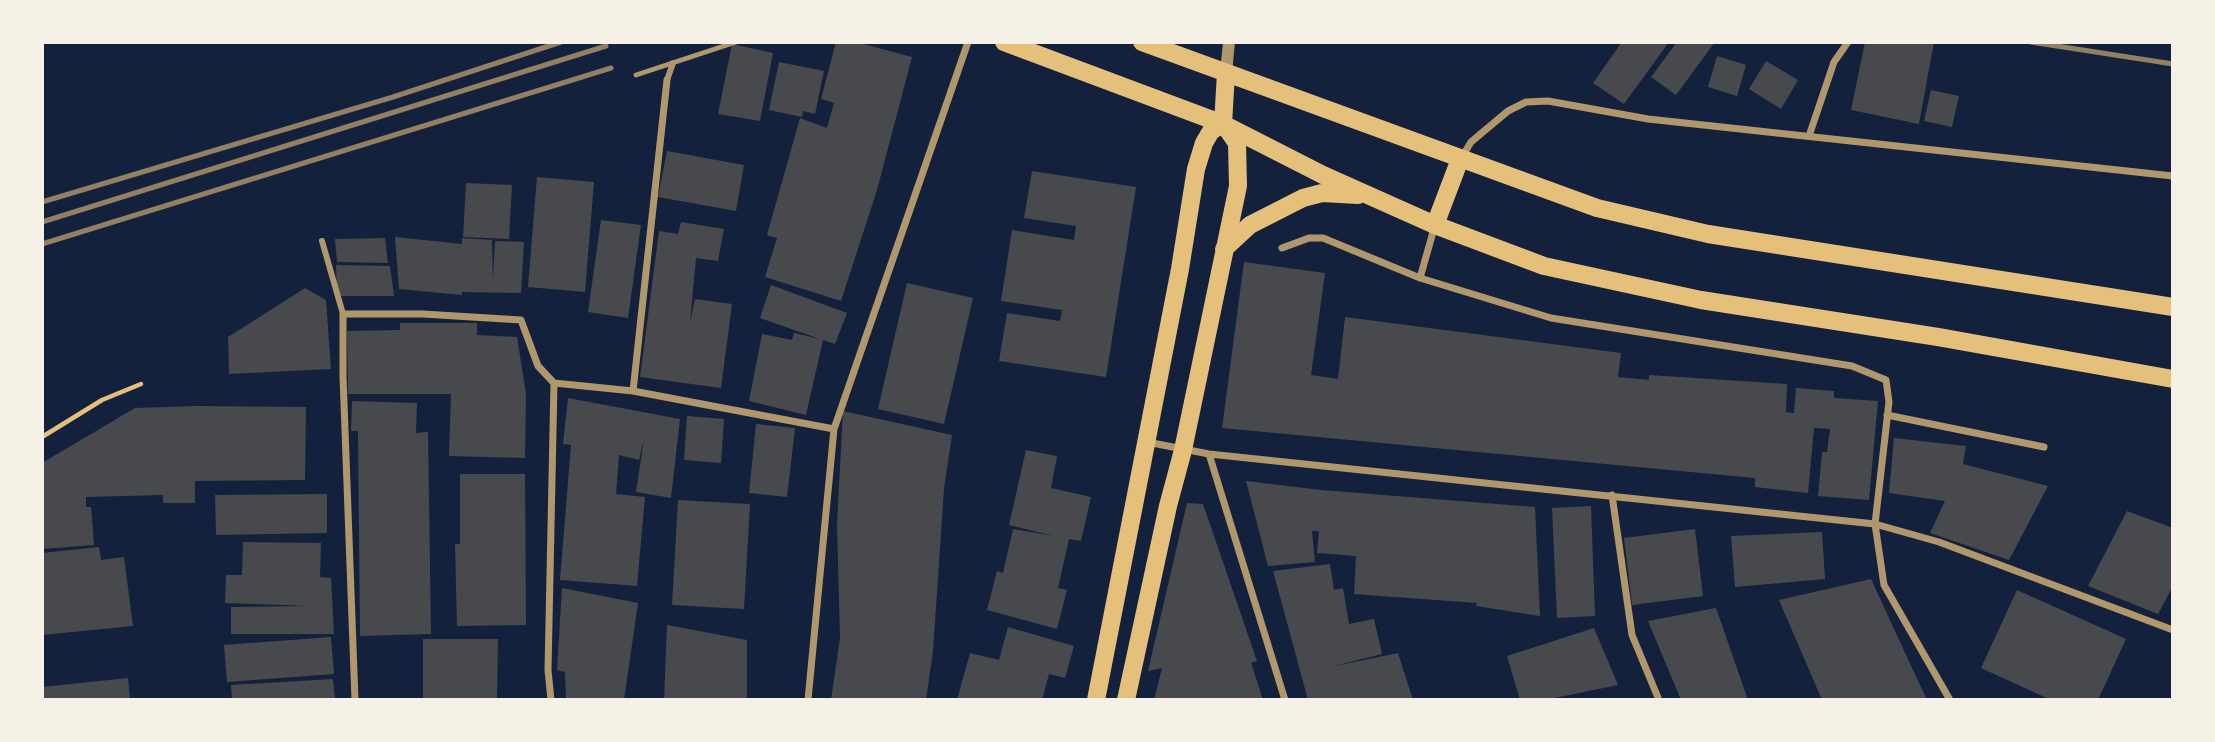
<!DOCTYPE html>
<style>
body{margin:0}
#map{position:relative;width:2215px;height:742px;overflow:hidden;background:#14213d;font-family:"Noto Sans",sans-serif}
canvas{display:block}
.frame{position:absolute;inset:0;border:44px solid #f6f1e7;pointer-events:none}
</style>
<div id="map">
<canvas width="2215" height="742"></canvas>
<div class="frame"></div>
</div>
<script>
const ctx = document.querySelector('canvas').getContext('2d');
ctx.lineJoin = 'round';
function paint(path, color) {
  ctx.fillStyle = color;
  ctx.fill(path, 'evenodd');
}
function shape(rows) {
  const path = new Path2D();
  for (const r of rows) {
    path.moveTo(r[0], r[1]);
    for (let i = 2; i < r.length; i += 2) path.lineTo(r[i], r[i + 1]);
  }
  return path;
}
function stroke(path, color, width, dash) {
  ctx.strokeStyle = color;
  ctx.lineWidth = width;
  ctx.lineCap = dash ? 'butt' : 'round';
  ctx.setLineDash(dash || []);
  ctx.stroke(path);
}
paint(shape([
 [836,42,856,42,912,57,877,190,841,301,765,277,777,238,767,235,800,118,827,128,834,103,821,99],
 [1622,42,1669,42,1624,104,1593,83],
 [1677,42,1715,42,1676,95,1651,77],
 [1865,42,1934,42,1919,124,1851,110],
 [732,44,773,53,760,121,718,114],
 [1717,56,1746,65,1737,96,1708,87],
 [1766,61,1798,80,1781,109,1749,89],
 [779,62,824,71,815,114,803,111,802,117,769,110],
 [1931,90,1959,96,1952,127,1924,121],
 [667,151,744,165,736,211,658,197],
 [1032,171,1136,187,1106,377,999,361,1007,313,1060,321,1062,310,1001,301,1012,230,1074,240,1076,226,1024,218],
 [537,177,594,182,585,292,528,287],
 [466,183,512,185,509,239,463,237],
 [601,220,641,225,628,318,588,312],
 [681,222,724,229,718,261,696,258,690,322,695,299,732,304,721,388,640,377,659,231,678,234],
 [395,237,462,244,462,238,492,240,493,279,495,241,524,242,521,293,462,292,462,295,399,289],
 [385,238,388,263,337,262,335,239],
 [1244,262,1325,273,1311,375,1338,379,1345,317,1621,353,1618,377,1649,380,1649,375,1787,384,1786,412,1794,413,1796,388,1834,391,1834,398,1878,401,1869,500,1818,496,1822,452,1827,452,1830,429,1814,428,1808,493,1755,487,1755,478,1222,428],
 [336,265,390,266,394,296,337,296],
 [907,283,973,298,944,424,878,409],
 [771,285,847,313,835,344,823,340,806,415,749,401,762,334,792,340,794,333,820,339,760,318],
 [305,288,326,300,331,369,229,374,228,337],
 [400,323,477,323,477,335,517,337,526,394,525,458,449,456,451,394,348,394,347,331,400,330],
 [568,398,680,419,671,498,636,492,644,438,639,460,619,455,616,494,645,497,637,586,560,580,571,445,563,444],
 [352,401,417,403,416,433,428,432,431,634,360,636,358,431,351,431],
 [194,406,306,407,305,480,195,481,195,503,163,503,163,495,86,497,86,507,91,507,94,545,42,549,42,463,135,408],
 [843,411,952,435,944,489,933,651,926,700,831,700,840,638,837,524],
 [687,416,724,419,721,463,684,460],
 [756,424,795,428,787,497,749,493],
 [1894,438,1966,446,1963,464,2048,486,2009,560,1930,533,1945,501,1889,493],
 [1026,450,1057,456,1051,488,1091,497,1081,541,1069,539,1058,588,1067,590,1057,629,987,610,997,571,1003,573,1013,529,1054,536,1009,525],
 [460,474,525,474,526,625,457,626,455,544,460,544],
 [1246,481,1321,490,1535,507,1540,616,1476,606,1477,603,1354,594,1356,556,1317,553,1319,531,1312,531,1315,562,1268,566],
 [327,494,327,533,216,535,215,495],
 [678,500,750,504,744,609,672,605],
 [1187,503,1203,504,1257,661,1251,663,1263,700,1154,700,1162,668,1148,671],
 [1591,506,1595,616,1557,618,1552,508],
 [2127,511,2173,528,2173,586,2158,614,2088,586],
 [1695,529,1703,596,1632,605,1624,538],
 [1822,532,1825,579,1735,587,1731,536],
 [243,542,321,543,320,577,331,578,334,634,231,634,231,607,310,606,225,603,226,575,242,575],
 [99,547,101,560,124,557,133,626,42,635,42,553],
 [1330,564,1334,590,1343,588,1349,624,1374,619,1382,654,1330,667,1398,653,1413,700,1308,700,1273,571],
 [1871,579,1900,642,1927,700,1822,700,1779,600],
 [562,588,638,603,624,700,566,700,565,672,557,670],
 [2017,590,2126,639,2098,700,2051,700,1981,668],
 [1716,608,1748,700,1681,700,1648,621],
 [667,625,747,640,747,700,664,700],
 [1008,627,1074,646,1065,678,1049,674,1042,700,957,700,970,653,999,660],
 [1594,628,1618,685,1545,700,1520,700,1507,656],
 [331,637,334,674,227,682,224,645],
 [423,639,498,639,497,700,423,700],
 [128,678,130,700,42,700,42,687],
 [333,679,335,700,232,700,231,685]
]), '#48494c');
stroke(shape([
 [42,437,102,400,141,384]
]), '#e5c07b', 4.5);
stroke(shape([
 [636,75,736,42]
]), '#b1986c', 5);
stroke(shape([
 [667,80,673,63],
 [322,241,343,314]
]), '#b1986c', 6);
stroke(shape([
 [1809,136,1834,62,1848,42],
 [1462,157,1471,142,1508,111,1526,102,1548,101,1648,119,2173,176],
 [1435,225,1420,278,1551,318,1852,366,1886,380,1889,402,1875,524,1884,585,1950,700],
 [1282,248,1309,238,1323,238,1420,278],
 [554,383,633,391,834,429],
 [633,391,667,80],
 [1887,415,2044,447],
 [1147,442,1209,454,1875,524,1939,542,2173,630],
 [1209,454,1285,700],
 [1612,495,1632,635,1659,700],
 [355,700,343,376,343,314,423,314,521,320,538,366,554,383,548,670,551,700],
 [808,700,834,429,968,42]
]), '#b1986c', 7);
stroke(shape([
 [1226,73,1229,42]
]), '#b1986c', 12);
stroke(shape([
 [1004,42,1223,124,1323,175,1435,225,1544,266,1701,300,1938,337,2173,379],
 [1142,42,1597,208,1708,234,2173,307],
 [1223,124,1226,73],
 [1435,225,1460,159],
 [1224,249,1250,225,1303,198,1322,193,1358,195],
 [1096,700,1180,269,1196,169,1204,143,1211,131,1223,124],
 [1126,700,1168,506,1183,450,1238,186,1237,143,1225,126]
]), '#e5c07b', 18);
stroke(shape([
 [2031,42,2173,64],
 [42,202,393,97,561,42],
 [42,222,606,46],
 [42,244,611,68]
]), '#918062', 5);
</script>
